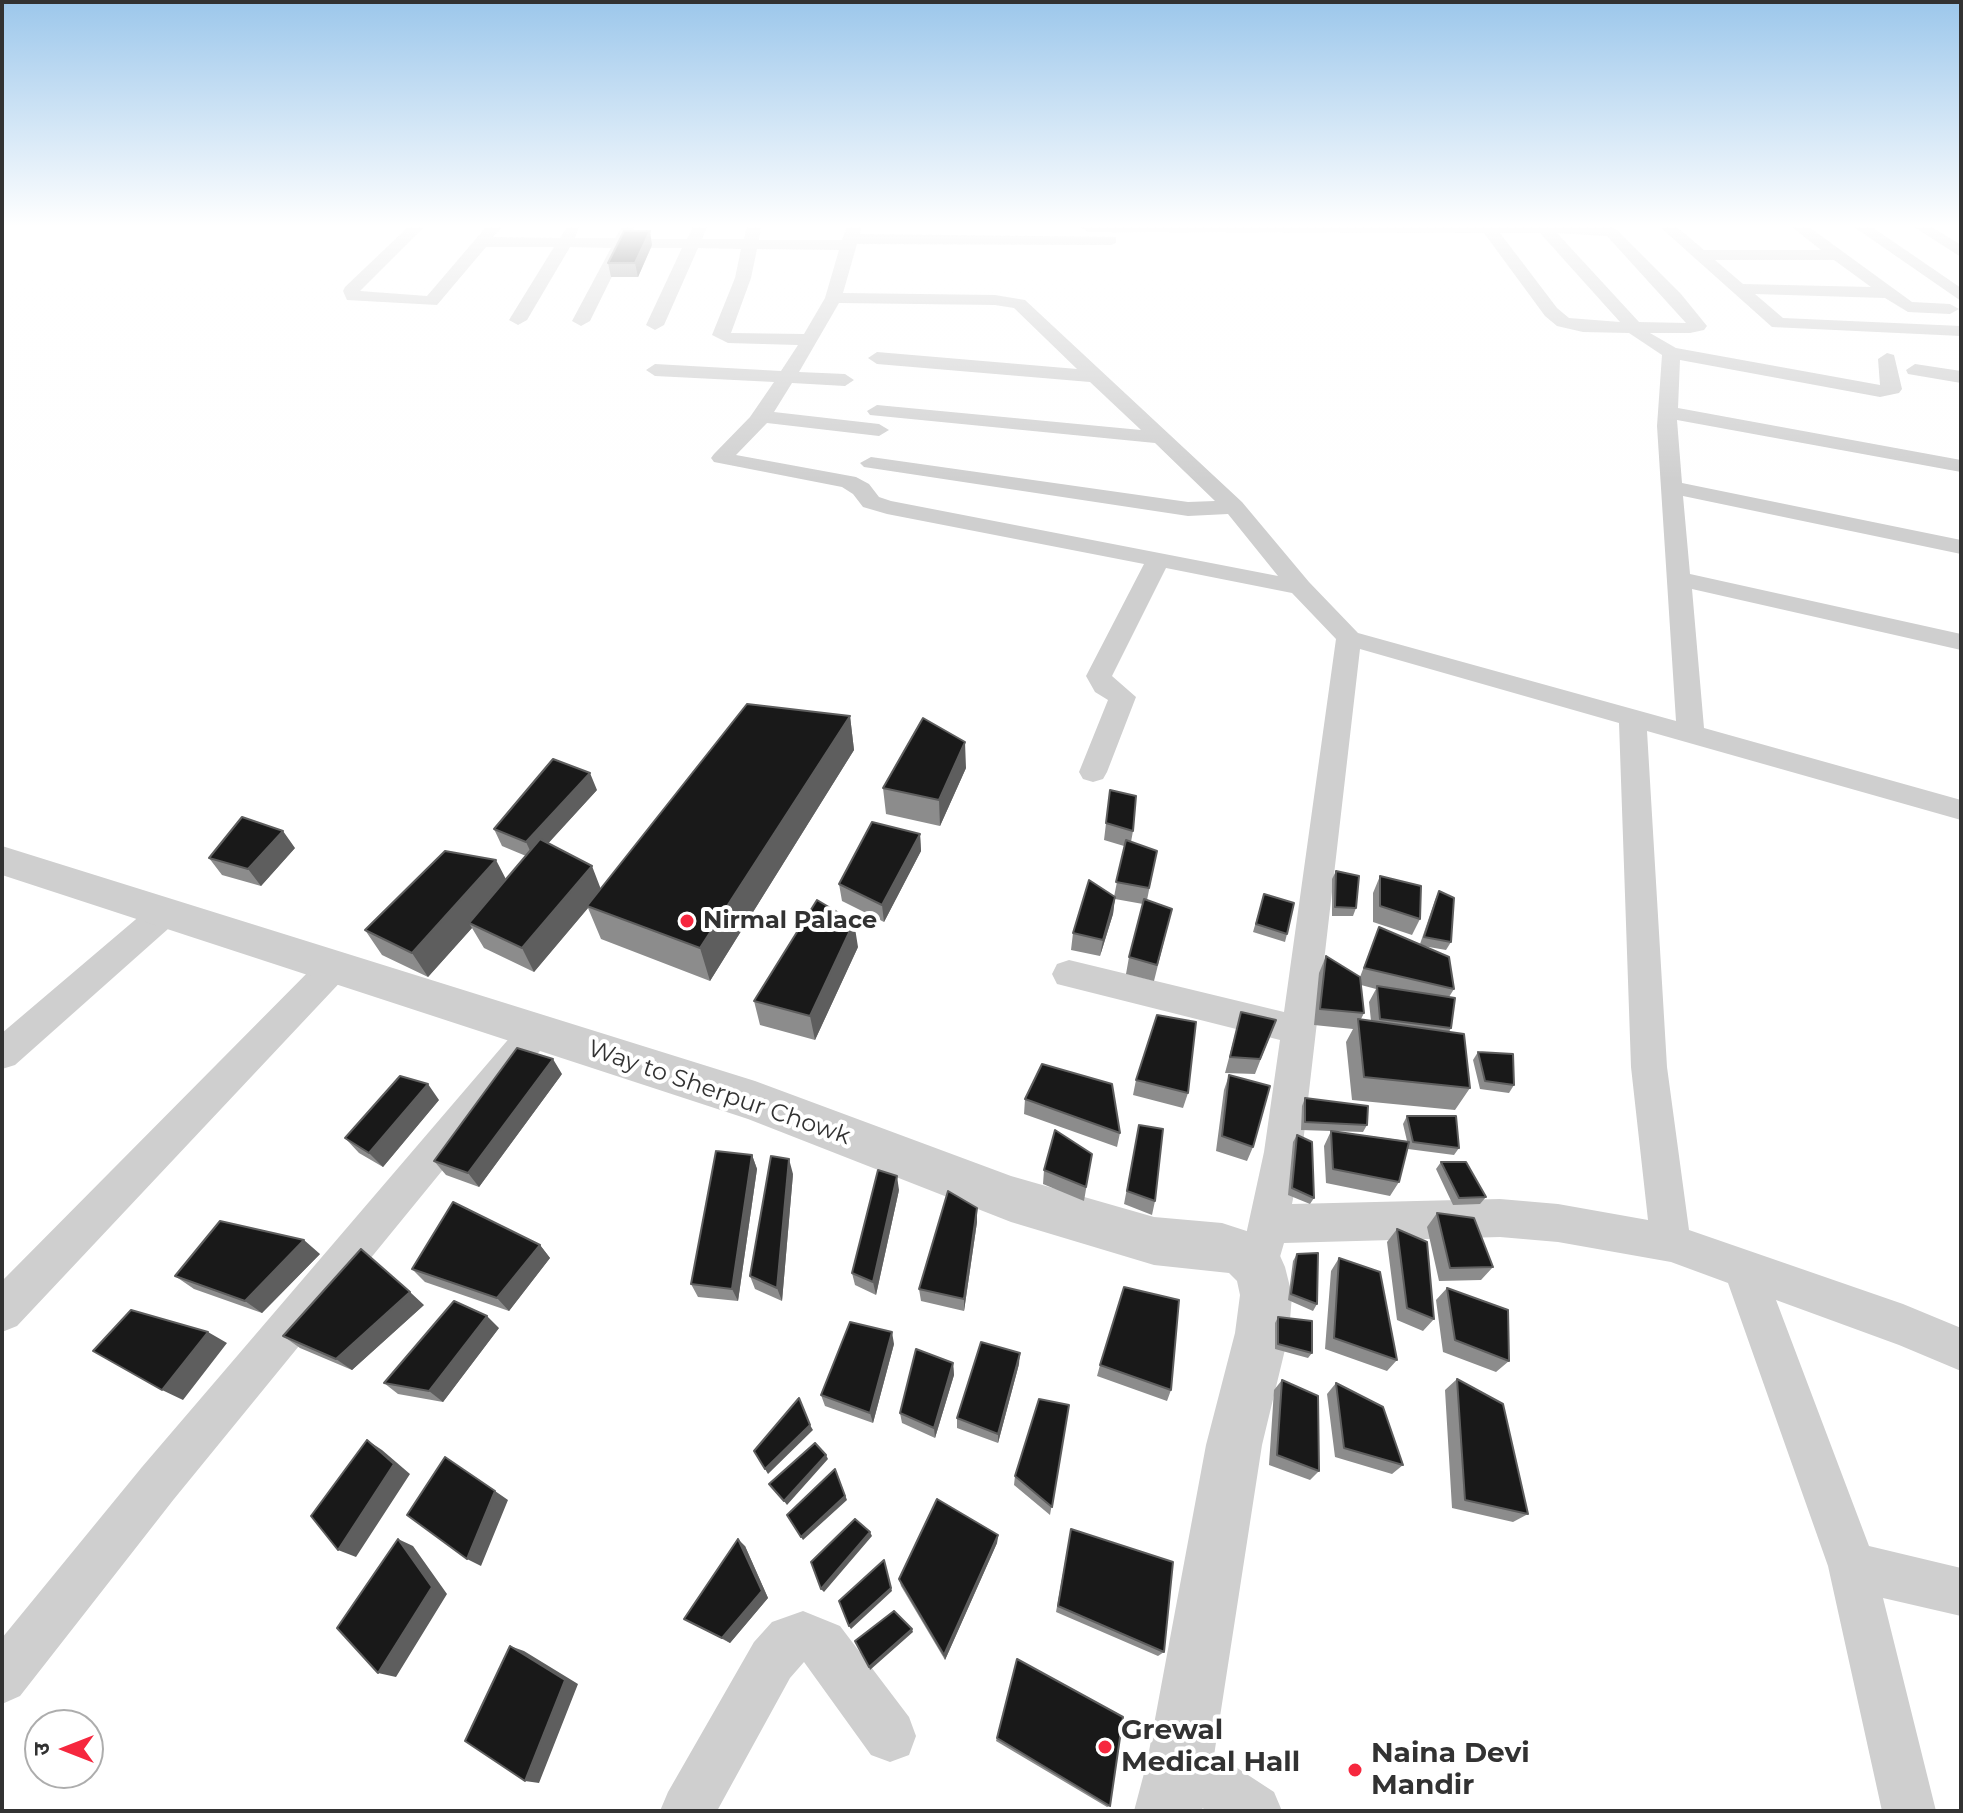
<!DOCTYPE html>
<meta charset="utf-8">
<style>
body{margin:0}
#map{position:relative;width:1963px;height:1813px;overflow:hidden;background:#fff;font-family:Montserrat,"Noto Sans Devanagari",sans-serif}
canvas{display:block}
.frame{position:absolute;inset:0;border:4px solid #323232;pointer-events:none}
.north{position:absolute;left:24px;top:1709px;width:80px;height:80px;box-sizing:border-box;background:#fff;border:2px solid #adadad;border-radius:50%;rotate:270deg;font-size:22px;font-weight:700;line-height:32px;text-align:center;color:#323232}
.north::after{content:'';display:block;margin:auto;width:28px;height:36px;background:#f6273e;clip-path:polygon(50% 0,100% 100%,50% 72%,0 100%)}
</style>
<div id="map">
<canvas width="1963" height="1813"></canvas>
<div class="frame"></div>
<div class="north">उ</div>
</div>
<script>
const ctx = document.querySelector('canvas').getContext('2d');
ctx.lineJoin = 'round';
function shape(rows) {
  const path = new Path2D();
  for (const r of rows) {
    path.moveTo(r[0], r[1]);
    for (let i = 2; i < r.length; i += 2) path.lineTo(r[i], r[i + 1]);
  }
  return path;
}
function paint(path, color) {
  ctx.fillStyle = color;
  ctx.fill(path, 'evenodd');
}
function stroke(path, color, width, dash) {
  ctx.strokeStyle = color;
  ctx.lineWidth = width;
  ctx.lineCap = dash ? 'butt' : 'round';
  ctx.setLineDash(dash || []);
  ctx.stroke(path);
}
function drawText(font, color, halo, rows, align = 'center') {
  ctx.font = font + ' Montserrat,sans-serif';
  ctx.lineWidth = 8;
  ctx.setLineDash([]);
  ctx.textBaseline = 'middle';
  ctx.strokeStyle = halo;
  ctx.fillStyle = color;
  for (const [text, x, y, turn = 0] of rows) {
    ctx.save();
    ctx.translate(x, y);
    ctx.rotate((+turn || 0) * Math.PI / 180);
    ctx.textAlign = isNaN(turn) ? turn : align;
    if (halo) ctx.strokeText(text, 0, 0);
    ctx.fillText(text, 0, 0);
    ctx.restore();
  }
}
paint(shape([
 [408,227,424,227,360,291,427,296,486,227,502,227,493,237,560,238,567,227,579,227,575,238,615,238,622,227,634,227,631,239,687,239,693,227,707,227,702,239,744,239,747,227,761,227,759,240,842,240,847,227,861,227,860,234,1116,237,1116,243,1111,245,857,244,843,293,995,295,1025,300,1242,502,1309,582,1358,633,1676,721,1657,426,1662,355,1629,333,1583,332,1557,326,1545,316,1484,233,1088,232,1080,227,1610,227,1617,230,1681,294,1707,326,1704,330,1690,333,1650,333,1676,348,1880,385,1878,359,1887,353,1894,355,1902,389,1899,393,1880,397,1680,360,1678,408,1961,460,1961,472,1677,420,1682,483,1961,540,1961,554,1683,496,1690,574,1961,634,1961,650,1692,589,1704,728,1961,800,1961,820,1647,731,1667,1067,1689,1230,1903,1304,1961,1328,1961,1371,1899,1345,1776,1300,1869,1546,1961,1568,1961,1616,1883,1598,1936,1811,1882,1811,1828,1566,1728,1283,1671,1262,1558,1242,1500,1237,1284,1243,1273,1281,1259,1287,1245,1281,1239,1267,1264,1152,1280,1040,1057,984,1052,974,1057,964,1069,960,1284,1012,1336,639,1292,593,1166,568,1112,676,1136,697,1107,772,1103,779,1093,782,1083,779,1079,772,1108,700,1095,692,1086,676,1144,564,887,514,863,507,853,494,842,487,714,462,711,458,714,454,750,417,774,382,655,376,646,370,655,364,781,371,798,345,728,343,712,335,735,278,741,249,698,248,664,325,655,330,646,325,682,248,626,248,590,321,581,326,572,321,611,248,570,247,527,320,518,325,509,320,554,247,486,247,437,305,347,300,343,291,345,287,408,227],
 [1500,233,1540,233,1620,322,1569,318,1557,308,1500,233],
 [1557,233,1607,236,1686,323,1639,322,1557,233],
 [757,249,839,250,825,298,804,334,731,333,751,278,757,249],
 [839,303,995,305,1014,308,1077,369,877,352,868,358,877,364,1090,382,1141,430,877,405,867,411,870,415,1155,443,1215,501,1188,502,871,457,860,463,864,467,1188,516,1228,514,1278,576,891,501,879,497,869,484,856,477,736,455,767,423,879,436,889,430,879,424,774,412,792,383,845,386,854,380,845,374,799,372,839,303],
 [1360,649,1619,723,1631,1067,1648,1220,1558,1204,1500,1199,1292,1204,1302,1152,1360,649],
 [1660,227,1677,227,1704,250,1821,250,1792,227,1809,227,1912,302,1950,304,1959,309,1950,314,1908,312,1885,298,1755,294,1783,318,1961,326,1961,336,1772,327,1660,227],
 [1715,260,1834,260,1871,287,1743,284,1715,260],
 [1854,227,1872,227,1961,288,1961,301,1854,227],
 [1914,227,1932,227,1961,245,1961,257,1914,227],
 [1915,364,1961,371,1961,383,1908,374,1906,370,1915,364],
 [166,900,177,903,182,912,177,921,15,1065,2,1069,2,1033,155,903,166,900],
 [335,953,347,957,352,966,347,975,17,1326,2,1332,2,1281,323,957,335,953],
 [536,1016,548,1021,554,1031,548,1041,174,1499,20,1696,2,1704,2,1638,142,1467,524,1021,536,1016],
 [803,1611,840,1626,909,1717,916,1736,909,1755,890,1762,871,1755,804,1662,790,1678,717,1811,660,1811,668,1792,754,1642,772,1622,803,1611],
 [1180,1735,1199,1743,1274,1792,1282,1811,1207,1811,1161,1781,1153,1762,1161,1743,1180,1735]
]), '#cfcfcf');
paint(shape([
 [2,846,755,1081,1011,1176,1154,1217,1222,1223,1262,1236,1277,1249,1285,1267,1292,1295,1289,1333,1262,1445,1213,1762,1202,1811,1134,1811,1147,1762,1206,1445,1235,1333,1240,1295,1237,1281,1229,1273,1154,1265,1011,1222,748,1119,2,875,2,846]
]), '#cfcfcf');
paint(shape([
 [652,245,638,277,611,277,608,263],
 [850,716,854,750,710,981,601,939,588,908,534,972,484,948,472,928,428,977,382,955,365,930,506,879,526,856,502,846,494,829,597,790,548,843,601,889],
 [966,768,940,826,886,814,883,788],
 [1110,790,1133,831,1131,842,1157,851,1147,900,1172,909,1154,981,1126,974,1129,957,1143,904,1115,899,1113,914,1100,956,1071,950,1073,933,1114,897,1124,846,1104,840],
 [920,834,921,851,884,922,842,901,839,884],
 [295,848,261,886,222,875,209,858],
 [1336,871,1356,908,1353,916,1332,916,1332,879],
 [1380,876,1420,919,1412,935,1373,922,1373,893],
 [1439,891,1451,942,1446,950,1423,946,1454,989,1449,997,1451,1028,1449,1032,1470,1088,1455,1110,1352,1100,1346,1042,1353,1029,1314,1025,1319,973,1326,956,1360,977,1379,927,1420,944,1435,900],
 [1361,985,1376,989,1369,1002,1371,1021,1361,1019,1364,1013],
 [1264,894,1287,934,1285,942,1253,932],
 [858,947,815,1040,760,1025,754,1001],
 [1241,1012,1276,1020,1255,1074,1225,1073],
 [1478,1052,1514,1085,1509,1093,1480,1089,1473,1060],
 [562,1074,479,1187,446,1175,434,1161],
 [1229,1075,1253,1147,1247,1161,1216,1151,1224,1090],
 [1136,1080,1188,1093,1183,1108,1133,1095],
 [1305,1098,1367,1125,1363,1132,1332,1131,1407,1141,1403,1124,1407,1116,1459,1148,1454,1155,1408,1149,1408,1146,1399,1182,1390,1196,1326,1183,1324,1146,1331,1131,1301,1130,1302,1106],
 [1025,1099,1120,1133,1117,1147,1024,1114],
 [439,1100,383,1167,359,1153,345,1138],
 [1139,1125,1155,1201,1152,1215,1124,1204],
 [1297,1135,1314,1198,1310,1204,1288,1195,1293,1142],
 [1092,1154,1084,1201,1043,1184,1044,1170],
 [752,1155,757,1169,738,1301,698,1297,691,1284],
 [1441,1162,1486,1197,1480,1204,1453,1205,1436,1169],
 [793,1174,782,1301,755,1289,750,1276],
 [899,1190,876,1295,855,1285,852,1273],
 [977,1208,977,1222,964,1311,921,1301,919,1289],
 [1437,1213,1493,1267,1481,1280,1439,1281,1427,1227],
 [1397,1229,1434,1319,1423,1331,1397,1320,1387,1242],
 [540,1245,550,1258,509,1311,425,1282,412,1269],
 [320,1254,262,1313,194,1289,175,1276],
 [1297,1254,1317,1304,1313,1311,1288,1300,1293,1261],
 [1339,1258,1397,1360,1387,1371,1325,1349,1331,1271],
 [1447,1288,1509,1361,1496,1372,1443,1352,1436,1300],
 [424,1305,352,1370,300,1348,283,1336],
 [1278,1317,1312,1353,1308,1358,1275,1349,1275,1323],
 [499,1328,443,1402,398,1394,384,1383],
 [894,1344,873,1423,825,1406,821,1395],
 [953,1363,954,1375,935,1438,902,1423,900,1413],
 [1019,1364,998,1443,957,1428,957,1418],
 [1100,1365,1171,1390,1167,1401,1097,1376],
 [1457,1379,1528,1514,1513,1522,1452,1508,1445,1390],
 [1282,1380,1319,1471,1310,1480,1269,1465,1274,1390],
 [1336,1383,1403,1465,1392,1474,1335,1457,1327,1394],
 [1069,1405,1050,1515,1014,1485,1015,1476],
 [1071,1529,1164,1652,1158,1656,1056,1612],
 [998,1535,997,1543,945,1660,901,1586,899,1579],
 [745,1546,768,1598,730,1643,684,1619],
 [1017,1659,1110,1806,1107,1807,996,1741]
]), '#8c8c8c');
paint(shape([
 [650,231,652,245,638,277,635,263],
 [850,716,854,750,710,981,700,948],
 [965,742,966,768,940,826,939,800],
 [590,773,597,790,534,859,526,842],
 [283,831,295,848,261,886,248,869],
 [920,834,921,851,884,922,882,905],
 [496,860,509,885,469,923,472,928,428,977,412,953],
 [592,866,602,892,587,906,588,908,534,972,522,948],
 [1115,897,1113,914,1100,956,1103,940],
 [854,922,858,947,815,1040,810,1016],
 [553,1059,562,1074,479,1187,468,1173],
 [428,1084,439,1100,383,1167,369,1153],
 [752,1155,757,1169,738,1301,732,1289],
 [789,1159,793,1174,782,1301,777,1288],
 [897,1176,899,1190,876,1295,873,1282],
 [977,1208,977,1222,964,1311,964,1299],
 [304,1240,320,1254,262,1313,245,1301],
 [540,1245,550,1258,509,1311,497,1298],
 [410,1292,424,1305,352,1370,336,1359],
 [487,1316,499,1328,443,1402,429,1391],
 [208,1332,227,1343,183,1400,162,1390],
 [892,1332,894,1344,873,1423,870,1413],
 [1020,1353,1019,1364,998,1443,998,1434],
 [953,1363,954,1375,935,1438,934,1428],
 [810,1425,813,1430,768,1474,765,1469],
 [367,1440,382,1450,410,1474,356,1557,338,1550],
 [826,1455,828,1459,787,1505,784,1501],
 [835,1469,847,1500,803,1540,801,1537],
 [495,1491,508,1500,481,1566,467,1559],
 [870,1532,872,1536,824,1592,821,1589],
 [998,1535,997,1543,945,1660,944,1655],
 [398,1539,413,1546,447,1594,396,1677,378,1673],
 [738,1539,745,1546,768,1598,730,1643,722,1638],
 [884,1560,892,1591,851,1629,849,1626],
 [912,1629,913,1632,870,1670,869,1667],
 [510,1646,524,1651,578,1684,539,1783,525,1781]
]), '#5e5e5e');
const building = shape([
 [624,231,650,231,635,263,608,263,624,231],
 [747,704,850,716,700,948,587,906,747,704],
 [923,718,965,742,939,800,883,788,923,718],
 [553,759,590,773,526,842,494,829,553,759],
 [1110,790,1136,796,1133,831,1106,823,1110,790],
 [242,817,283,831,248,869,209,858,242,817],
 [872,822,920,834,882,905,839,884,872,822],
 [540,839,592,866,522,948,469,923,540,839],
 [1126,840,1157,851,1149,888,1116,882,1126,840],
 [445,851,496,860,412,953,365,930,445,851],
 [1336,871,1359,876,1356,908,1335,907,1336,871],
 [1380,876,1421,886,1420,919,1380,906,1380,876],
 [1089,880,1115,897,1103,940,1073,933,1089,880],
 [1439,891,1454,898,1451,942,1424,937,1439,891],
 [1264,894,1294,903,1287,934,1256,924,1264,894],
 [1144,899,1172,909,1157,965,1129,957,1144,899],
 [817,900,854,922,810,1016,754,1001,817,900],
 [1379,927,1449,957,1454,989,1364,968,1379,927],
 [1326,956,1360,977,1364,1013,1320,1009,1326,956],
 [1377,986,1455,998,1451,1028,1380,1019,1377,986],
 [1241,1012,1276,1020,1260,1059,1230,1057,1241,1012],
 [1157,1015,1196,1022,1188,1093,1136,1080,1157,1015],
 [1358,1019,1464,1034,1470,1088,1364,1077,1358,1019],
 [517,1048,553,1059,468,1173,434,1161,517,1048],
 [1478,1052,1513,1054,1514,1085,1485,1081,1478,1052],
 [1042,1064,1112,1084,1120,1133,1025,1099,1042,1064],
 [1229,1075,1270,1086,1253,1147,1222,1136,1229,1075],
 [400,1076,428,1084,369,1153,345,1138,400,1076],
 [1305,1098,1368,1106,1367,1125,1305,1122,1305,1098],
 [1407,1116,1456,1116,1459,1148,1413,1142,1407,1116],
 [1139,1125,1163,1129,1155,1201,1127,1191,1139,1125],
 [1055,1130,1092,1154,1086,1187,1044,1170,1055,1130],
 [1331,1131,1409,1142,1399,1182,1333,1169,1331,1131],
 [1297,1135,1312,1142,1314,1198,1292,1188,1297,1135],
 [716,1151,752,1155,732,1289,691,1284,716,1151],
 [771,1156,789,1159,777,1288,750,1276,771,1156],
 [1441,1162,1466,1162,1486,1197,1459,1198,1441,1162],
 [878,1170,897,1176,873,1282,852,1273,878,1170],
 [948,1191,977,1208,964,1299,919,1289,948,1191],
 [453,1202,540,1245,497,1298,412,1269,453,1202],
 [1437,1213,1474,1218,1493,1267,1450,1268,1437,1213],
 [220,1221,304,1240,245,1301,175,1276,220,1221],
 [1397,1229,1427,1242,1434,1319,1407,1308,1397,1229],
 [361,1249,410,1292,336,1359,283,1336,361,1249],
 [1318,1253,1317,1304,1291,1294,1297,1254,1318,1253],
 [1339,1258,1380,1272,1397,1360,1334,1338,1339,1258],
 [1124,1287,1179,1300,1171,1390,1100,1365,1124,1287],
 [1447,1288,1508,1310,1509,1361,1455,1340,1447,1288],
 [454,1301,487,1316,429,1391,384,1383,454,1301],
 [131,1310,208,1332,162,1390,93,1351,131,1310],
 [1278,1317,1312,1321,1312,1353,1278,1344,1278,1317],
 [850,1322,892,1332,870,1413,821,1395,850,1322],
 [981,1342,1020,1353,998,1434,957,1418,981,1342],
 [916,1349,953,1363,934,1428,900,1413,916,1349],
 [1457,1379,1503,1404,1528,1514,1465,1500,1457,1379],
 [1282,1380,1318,1396,1319,1471,1277,1455,1282,1380],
 [1336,1383,1383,1407,1403,1465,1344,1448,1336,1383],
 [799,1398,810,1425,765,1469,754,1451,799,1398],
 [1039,1399,1069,1405,1052,1507,1015,1476,1039,1399],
 [367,1440,394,1464,338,1550,311,1516,367,1440],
 [815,1443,826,1455,784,1501,769,1484,815,1443],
 [445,1457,495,1491,467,1559,407,1515,445,1457],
 [835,1469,845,1496,801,1537,787,1515,835,1469],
 [937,1499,998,1535,944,1655,899,1579,937,1499],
 [855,1519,870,1532,821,1589,811,1562,855,1519],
 [1071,1529,1173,1562,1164,1652,1058,1606,1071,1529],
 [398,1539,432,1587,378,1673,337,1628,398,1539],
 [738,1539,762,1591,722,1638,684,1619,738,1539],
 [884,1560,891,1588,849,1626,839,1601,884,1560],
 [894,1611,912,1629,869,1667,855,1641,894,1611],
 [510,1646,565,1680,525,1781,465,1741,510,1646],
 [1017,1659,1123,1717,1110,1806,997,1738,1017,1659]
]);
paint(building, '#191919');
stroke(building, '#5e5e5e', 2);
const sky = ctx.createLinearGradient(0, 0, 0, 480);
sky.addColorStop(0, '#9cc7eb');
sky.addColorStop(0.47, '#fff');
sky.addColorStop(1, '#ffffff00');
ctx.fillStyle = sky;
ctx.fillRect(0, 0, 1963, 480);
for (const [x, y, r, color] of [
 [687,921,8,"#f6273e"],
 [1105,1747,8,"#f6273e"],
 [1355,1770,8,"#f6273e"]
]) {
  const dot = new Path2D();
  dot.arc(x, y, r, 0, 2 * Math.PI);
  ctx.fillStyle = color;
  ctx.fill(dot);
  stroke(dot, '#fff', 3);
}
drawText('bold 24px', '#323232', '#fff', [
 ["Nirmal Palace",703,921]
], 'left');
drawText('24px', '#323232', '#fff', [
 ["Way to Sherpur Chowk",719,1093,19]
]);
drawText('bold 28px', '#323232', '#fff', [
 ["Grewal",1121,1731],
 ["Medical Hall",1121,1763],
 ["Naina Devi",1371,1754],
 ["Mandir",1371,1786]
], 'left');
</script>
